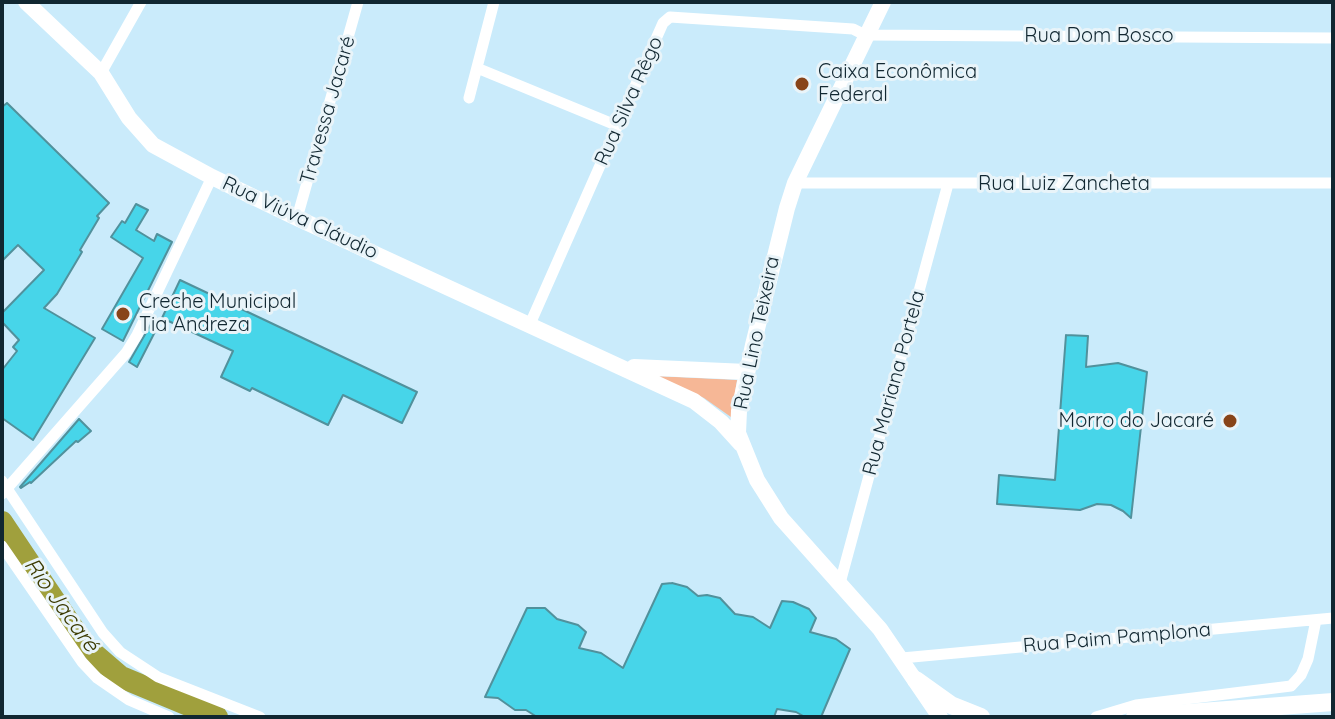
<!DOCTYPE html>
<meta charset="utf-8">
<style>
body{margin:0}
#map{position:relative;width:1335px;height:719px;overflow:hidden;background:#caebfb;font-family:Quicksand,sans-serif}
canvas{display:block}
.frame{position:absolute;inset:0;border:4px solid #112731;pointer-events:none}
</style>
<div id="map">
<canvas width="1335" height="719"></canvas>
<div class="frame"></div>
</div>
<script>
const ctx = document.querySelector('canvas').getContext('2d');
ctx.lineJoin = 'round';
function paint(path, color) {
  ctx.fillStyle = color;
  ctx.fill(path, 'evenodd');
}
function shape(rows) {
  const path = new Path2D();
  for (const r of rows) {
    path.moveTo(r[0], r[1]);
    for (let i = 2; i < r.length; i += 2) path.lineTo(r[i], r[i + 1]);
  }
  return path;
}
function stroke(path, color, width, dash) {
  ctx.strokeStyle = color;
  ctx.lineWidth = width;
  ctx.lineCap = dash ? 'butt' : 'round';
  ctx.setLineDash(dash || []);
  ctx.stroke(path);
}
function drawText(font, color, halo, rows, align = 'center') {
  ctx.font = font + ' Quicksand,sans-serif';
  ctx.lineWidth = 6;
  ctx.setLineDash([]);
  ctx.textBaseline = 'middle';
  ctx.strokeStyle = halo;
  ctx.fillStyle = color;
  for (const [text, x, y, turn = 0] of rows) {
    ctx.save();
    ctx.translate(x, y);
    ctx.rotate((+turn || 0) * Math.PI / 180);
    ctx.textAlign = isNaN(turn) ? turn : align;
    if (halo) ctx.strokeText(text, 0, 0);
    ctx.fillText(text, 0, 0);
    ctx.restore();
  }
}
paint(shape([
 [654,376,737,380,731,417,704,398]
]), '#f6b796');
stroke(shape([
 [2,522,85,646,121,677,217,717]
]), '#a0a03d', 22);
const building = shape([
 [7,103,109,203,97,216,99,218,80,250,82,252,57,294,44,308,95,338,33,440,2,418,2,370,17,351,13,347,19,340,2,322,2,313,44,270,18,245,2,261,2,107,7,103],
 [136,204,148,210,136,230,154,241,157,234,172,242,123,341,102,329,143,258,111,237,122,221,125,223,136,204],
 [180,280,417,392,402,423,343,395,328,425,252,388,250,391,221,377,233,351,162,318,180,280],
 [154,319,160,322,137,367,129,362,154,319],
 [1066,335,1088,336,1086,367,1118,363,1147,372,1131,518,1123,511,1111,505,1097,504,1080,510,997,504,999,475,1055,480,1066,335],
 [79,419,91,431,78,442,76,441,31,483,30,482,21,488,20,487,79,419],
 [672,583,687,587,698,596,707,595,720,598,735,614,753,617,770,628,782,601,793,602,809,609,816,618,810,632,836,639,850,649,821,717,805,717,796,712,777,709,774,717,537,717,526,710,515,710,498,698,485,697,527,608,545,608,557,619,578,625,586,632,579,648,601,653,623,668,662,584,672,583]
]);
paint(building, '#47d5e9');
stroke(building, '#51919c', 2);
stroke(shape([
 [477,68,618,126],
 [101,73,141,2],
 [469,98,494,2],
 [795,183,1333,183],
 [297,218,358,2],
 [530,324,663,23,670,17,853,29,865,35,1333,38],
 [2,481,103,633,120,652,158,677,260,717],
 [2,494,126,353,137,335,212,177],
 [2,546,82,662,97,678,129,700,169,717],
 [840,583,948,184],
 [902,658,1333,618],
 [1096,717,1136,705,1291,686,1301,675,1308,659,1316,620]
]), '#fff', 11);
stroke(shape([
 [26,2,101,73,129,118,153,145,212,177,297,218,694,401,721,422,741,444],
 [883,2,795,183,787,208,753,345,739,411,738,433,757,480,781,518,880,629,940,717],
 [634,367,747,372]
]), '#fff', 16);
stroke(shape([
 [916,680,951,705,981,717],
 [1135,717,1333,702]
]), '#fff', 18);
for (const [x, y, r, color] of [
 [802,84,8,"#884419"],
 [123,314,8,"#884419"],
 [1230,421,8,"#884419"]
]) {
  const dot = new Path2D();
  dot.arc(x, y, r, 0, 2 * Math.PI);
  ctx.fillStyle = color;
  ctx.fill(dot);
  stroke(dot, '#e9f4f9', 3);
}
drawText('20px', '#112731', '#e9f4f9', [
 ["Rua Dom Bosco",1099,36],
 ["Rua Silva Rêgo",629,101,-66],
 ["Travessa Jacaré",328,110,-74],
 ["Rua Luiz Zancheta",1064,184],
 ["Rua Viúva Cláudio",300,218,25],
 ["Rua Lino Teixeira",757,333,-78],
 ["Rua Mariana Portela",894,383,-75],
 ["Rua Paim Pamplona",1117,638,-5]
]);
drawText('20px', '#112731', '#e9f4f9', [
 ["Caixa Econômica",818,72],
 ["Federal",818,95],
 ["Creche Municipal",139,302],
 ["Tia Andreza",139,325],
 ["Morro do Jacaré",1214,421,"right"]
], 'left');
drawText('italic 22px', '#3b3a01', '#e9f4f9', [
 ["Rio Jacaré",61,605,54]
]);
</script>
